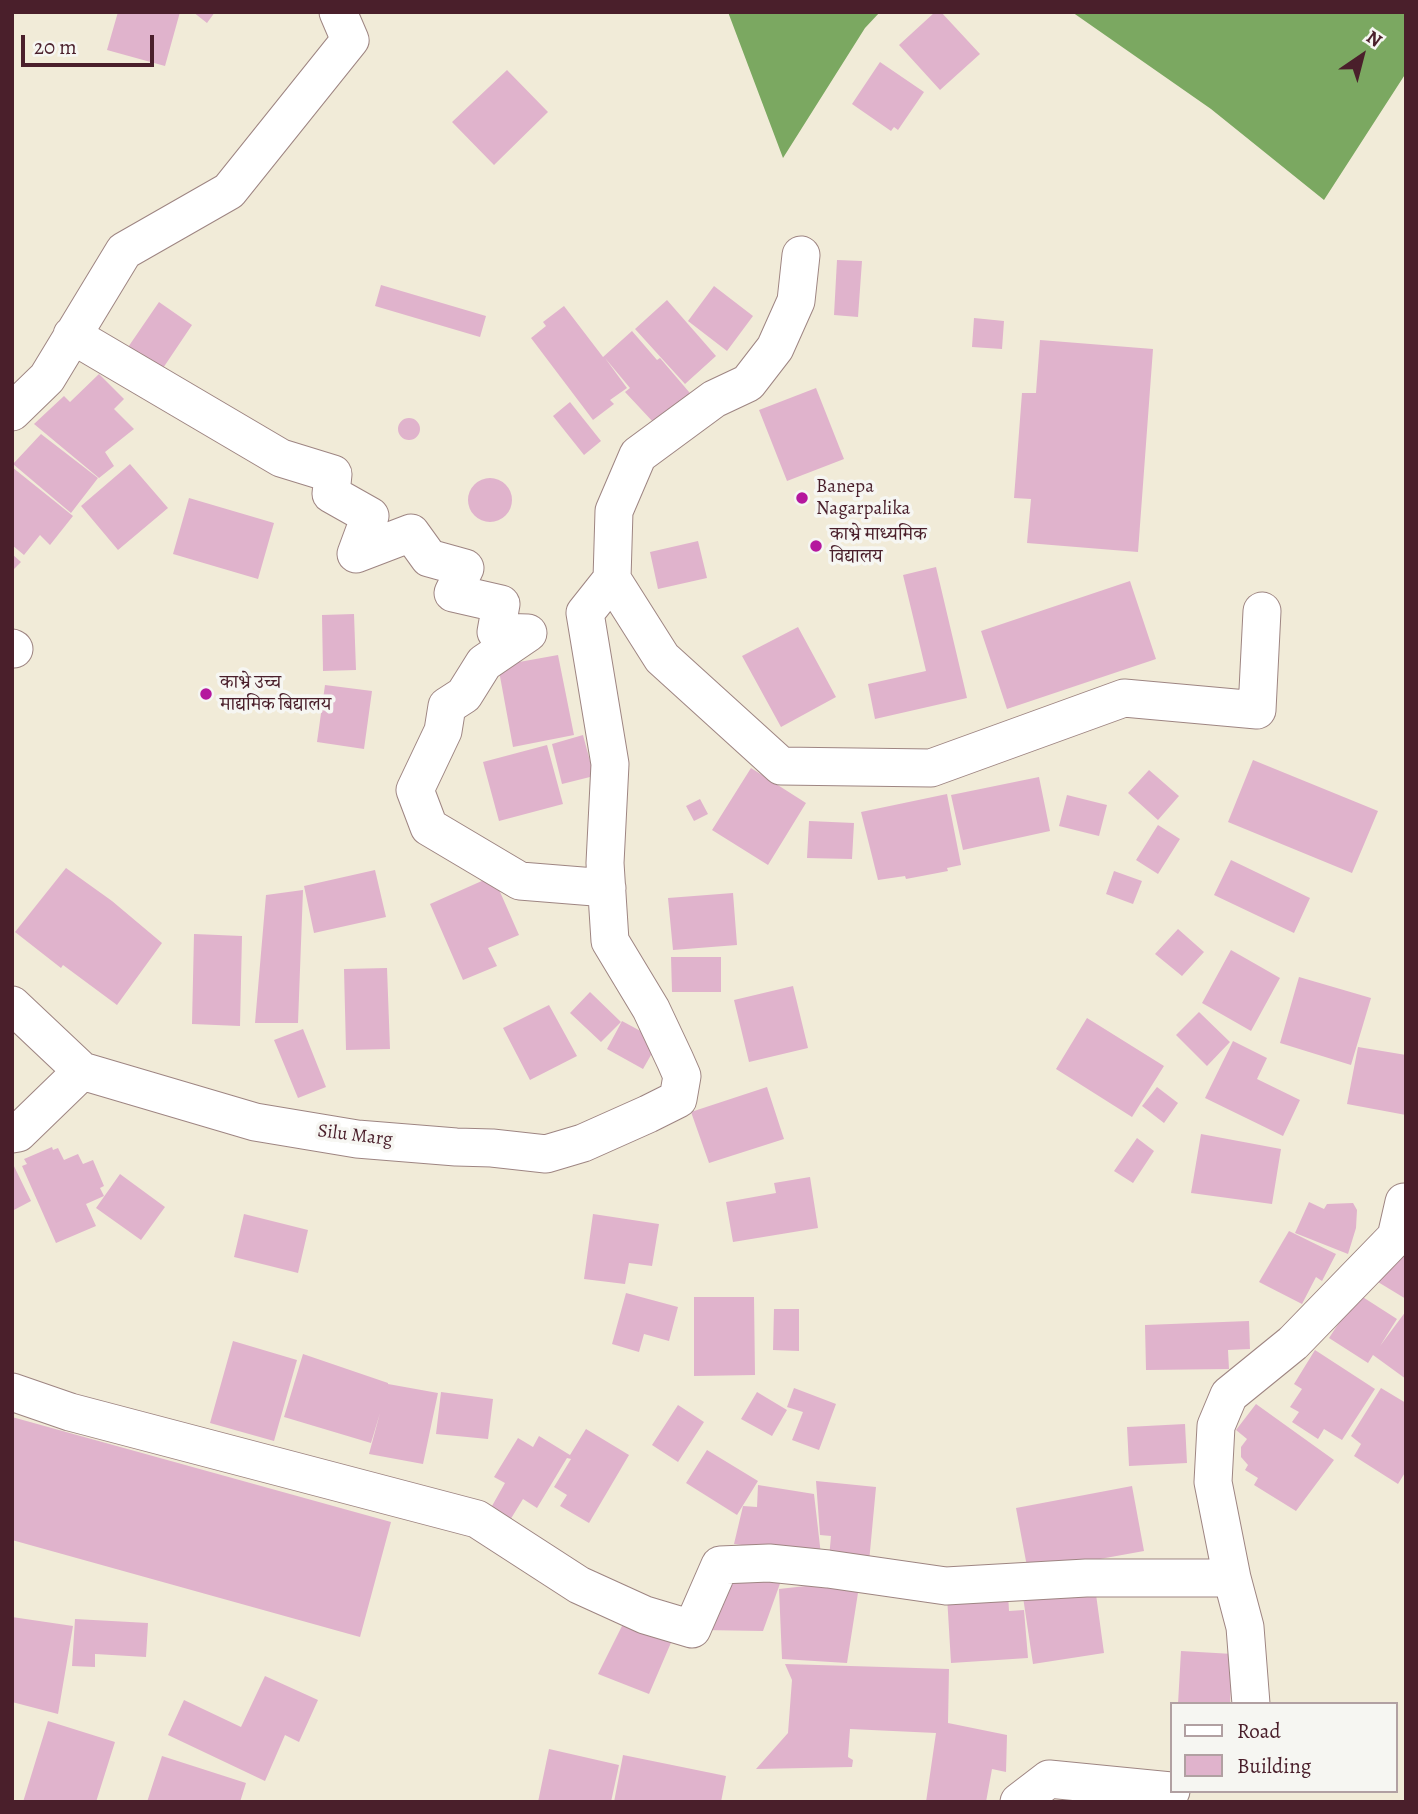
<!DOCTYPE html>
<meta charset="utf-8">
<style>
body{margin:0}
#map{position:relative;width:1418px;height:1814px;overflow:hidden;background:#f1ebd8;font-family:Alegreya,serif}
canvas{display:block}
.frame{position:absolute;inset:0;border:14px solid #4a1f2b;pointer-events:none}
.legend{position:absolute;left:1170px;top:1702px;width:228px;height:91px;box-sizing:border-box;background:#f6f6f2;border:2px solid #b1a0a2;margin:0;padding:9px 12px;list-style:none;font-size:21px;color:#4a1f2b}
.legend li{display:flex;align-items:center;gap:14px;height:35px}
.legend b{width:35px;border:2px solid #b1a0a2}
.north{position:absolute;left:1327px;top:21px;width:70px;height:70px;-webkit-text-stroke:5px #f6f6f2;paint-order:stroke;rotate:35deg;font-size:19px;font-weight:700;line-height:28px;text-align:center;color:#4a1f2b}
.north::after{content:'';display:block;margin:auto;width:24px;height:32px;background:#4a1f2b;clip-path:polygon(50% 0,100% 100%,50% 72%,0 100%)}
.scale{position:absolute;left:21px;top:35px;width:133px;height:32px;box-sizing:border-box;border:4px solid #4a1f2b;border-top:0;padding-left:9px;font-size:21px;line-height:24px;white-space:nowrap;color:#4a1f2b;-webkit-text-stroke:5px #f6f6f2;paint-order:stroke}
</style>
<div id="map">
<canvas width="1418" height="1814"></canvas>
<div class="frame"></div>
<ul class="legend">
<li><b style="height:9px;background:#fff"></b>Road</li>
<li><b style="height:19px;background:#e0b3cc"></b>Building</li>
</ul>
<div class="north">N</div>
<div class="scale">20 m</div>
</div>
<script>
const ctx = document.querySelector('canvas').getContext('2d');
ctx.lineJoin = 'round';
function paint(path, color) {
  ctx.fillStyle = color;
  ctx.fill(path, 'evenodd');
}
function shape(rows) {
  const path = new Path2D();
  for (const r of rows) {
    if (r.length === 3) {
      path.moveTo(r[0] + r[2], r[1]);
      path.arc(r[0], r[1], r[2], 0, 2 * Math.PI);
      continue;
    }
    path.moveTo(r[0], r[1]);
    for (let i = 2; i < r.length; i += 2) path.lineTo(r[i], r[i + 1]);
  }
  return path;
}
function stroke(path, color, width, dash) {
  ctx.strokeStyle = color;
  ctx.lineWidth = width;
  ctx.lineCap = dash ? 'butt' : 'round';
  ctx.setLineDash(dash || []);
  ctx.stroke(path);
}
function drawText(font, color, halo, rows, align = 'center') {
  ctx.font = font + ' Alegreya,"Noto Serif Devanagari",serif';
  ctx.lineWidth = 7;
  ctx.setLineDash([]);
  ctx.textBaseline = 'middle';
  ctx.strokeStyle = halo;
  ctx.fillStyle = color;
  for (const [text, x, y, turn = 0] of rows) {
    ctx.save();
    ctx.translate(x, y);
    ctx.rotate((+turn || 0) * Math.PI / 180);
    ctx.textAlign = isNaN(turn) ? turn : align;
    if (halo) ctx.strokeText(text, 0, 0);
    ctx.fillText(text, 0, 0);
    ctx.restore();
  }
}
paint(shape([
 [728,12,880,12,865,28,783,158],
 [1072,12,1406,12,1406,73,1324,200,1211,109]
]), '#7ba861');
paint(shape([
 [118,12,180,12,165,66,107,50],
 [193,12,215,12,207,23],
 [935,12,941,12,980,54,940,90,899,45],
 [880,62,924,92,898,130,894,127,891,131,852,104],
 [507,70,548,112,494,165,452,122],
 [837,260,862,261,858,317,834,315],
 [381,285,486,316,480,337,375,306],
 [714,286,753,316,727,351,688,321],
 [667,300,716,356,685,384,635,329],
 [159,302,192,325,155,380,122,356],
 [564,306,603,357,632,331,657,360,660,358,695,399,654,423,625,392,630,388,605,358,627,388,610,400,614,404,593,420,531,338,546,326,543,322],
 [974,318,1004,321,1002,349,972,347],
 [1040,340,1153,349,1138,552,1027,543,1031,499,1014,498,1022,393,1036,393],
 [99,374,124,399,114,409,134,429,105,452,114,466,99,478,34,424,64,396,70,402],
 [816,388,844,459,787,481,759,410],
 [570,402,601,441,584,455,553,416],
 [409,429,11],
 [41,434,98,478,71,513,13,464],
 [130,464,168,508,118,550,81,506],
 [12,467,73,516,50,545,40,535,24,555,12,545],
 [490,500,22],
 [189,498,274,523,258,579,173,554],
 [698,541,707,578,658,589,650,552],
 [12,554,21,562,12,571],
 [936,567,967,698,875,719,868,684,926,671,903,575],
 [1130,581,1156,659,1007,709,981,631],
 [354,614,356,670,323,671,322,615],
 [798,627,836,697,781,727,742,656],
 [558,655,574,735,513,747,499,671,509,669,508,664],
 [325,685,372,691,364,749,317,742],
 [583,735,594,776,562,784,552,744],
 [547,745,563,804,499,821,483,762],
 [1253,760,1378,811,1352,873,1228,822],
 [751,768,806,803,768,865,712,830],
 [1149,770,1179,796,1158,820,1128,793],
 [1039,777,1050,831,963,850,951,795],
 [947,794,961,865,947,868,948,871,906,879,905,876,878,880,861,812],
 [1067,795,1107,805,1099,836,1059,826],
 [700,799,708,814,694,821,686,806],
 [809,821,854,823,852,859,807,858],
 [1158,825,1180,839,1158,874,1136,860],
 [1231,860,1310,898,1294,933,1214,895],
 [66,868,112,901,162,943,117,1005,63,965,61,968,15,932],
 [375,870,386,917,314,933,304,886],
 [1114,871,1142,881,1133,904,1106,894],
 [493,876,519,935,488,948,497,966,463,980,430,904],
 [303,890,298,1023,255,1023,266,895],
 [733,893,737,945,673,950,668,898],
 [1178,929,1204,952,1182,976,1155,954],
 [194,934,242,936,240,1026,192,1024],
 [1231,950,1280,978,1251,1031,1202,1003],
 [671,957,721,957,721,992,672,992],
 [387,968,390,1049,346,1050,344,969],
 [1299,977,1371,998,1351,1065,1280,1043],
 [793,986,808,1048,749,1062,734,1000],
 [590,992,621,1022,601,1042,570,1013],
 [549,1005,577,1056,530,1080,503,1028],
 [1199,1012,1230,1042,1207,1066,1176,1035],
 [1087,1018,1164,1066,1132,1117,1056,1069],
 [622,1021,659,1041,643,1069,607,1049],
 [303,1029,326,1087,298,1098,274,1040],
 [1233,1041,1267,1058,1257,1079,1300,1100,1283,1136,1205,1098],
 [1358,1047,1406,1055,1406,1115,1347,1104],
 [767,1087,784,1139,709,1163,691,1112],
 [1157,1087,1178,1103,1164,1123,1142,1106],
 [1201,1134,1281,1149,1272,1204,1191,1193],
 [1137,1138,1154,1151,1133,1183,1114,1171],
 [52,1147,53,1150,58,1148,64,1160,78,1154,83,1164,93,1160,104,1186,100,1188,104,1196,86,1204,96,1226,56,1243,22,1166,27,1164,24,1159],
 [12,1162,31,1201,12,1211],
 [120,1174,165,1207,141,1240,96,1208],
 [810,1177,818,1228,733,1242,726,1202,776,1193,774,1183],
 [1309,1202,1324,1209,1327,1204,1353,1203,1357,1210,1356,1228,1348,1254,1295,1233],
 [244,1214,308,1230,298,1273,234,1257],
 [593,1214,659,1224,652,1266,629,1263,625,1284,584,1279],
 [1289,1231,1336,1254,1322,1281,1316,1277,1302,1304,1259,1282],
 [1406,1239,1406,1299,1378,1282],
 [626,1293,678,1307,669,1341,644,1334,639,1352,612,1344],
 [1358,1294,1397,1319,1380,1346,1406,1311,1406,1379,1373,1355,1368,1363,1329,1338],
 [694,1297,754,1297,755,1375,694,1376],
 [774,1309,799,1309,799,1351,773,1350],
 [1249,1321,1250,1349,1228,1350,1229,1369,1146,1370,1145,1325],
 [233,1341,297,1360,274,1441,210,1423],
 [1315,1350,1375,1389,1342,1440,1324,1429,1318,1439,1292,1422,1299,1412,1290,1407,1302,1389,1294,1384],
 [303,1354,388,1383,388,1384,438,1393,423,1464,369,1454,380,1413,371,1443,284,1417],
 [794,1388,836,1404,819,1450,792,1440,803,1412,787,1407],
 [1381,1388,1406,1403,1406,1471,1398,1484,1354,1456,1361,1444,1351,1436],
 [441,1392,493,1399,488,1439,436,1434],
 [757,1392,787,1410,772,1436,741,1419],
 [1256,1404,1334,1460,1296,1511,1254,1485,1258,1478,1245,1470,1248,1465,1241,1457,1241,1447,1247,1439,1236,1430],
 [678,1405,704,1422,678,1462,652,1445],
 [12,1417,391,1522,360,1637,12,1540],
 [1185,1424,1187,1463,1129,1466,1127,1427],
 [586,1429,629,1455,589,1523,560,1506,567,1495,554,1487,571,1459,567,1458,537,1508,523,1499,507,1525,488,1513,505,1483,494,1477,518,1438,533,1447,539,1436,570,1455],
 [707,1450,758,1481,737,1515,686,1483],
 [816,1481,876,1487,869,1562,829,1558,831,1536,820,1535],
 [758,1485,814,1494,821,1555,734,1544,743,1506,757,1507],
 [1132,1486,1144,1551,1028,1572,1016,1508],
 [728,1572,782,1578,763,1631,703,1630],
 [860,1580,847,1663,782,1659,779,1589],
 [1095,1587,1104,1653,1033,1664,1023,1597],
 [1008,1593,1009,1611,1024,1610,1028,1658,951,1663,947,1596],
 [12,1617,73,1626,58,1714,12,1702],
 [75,1619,148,1623,146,1657,95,1654,95,1667,72,1666],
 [624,1622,673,1638,649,1694,598,1674],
 [1181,1651,1233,1654,1230,1704,1178,1704],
 [785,1664,949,1669,948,1723,1007,1735,1006,1772,992,1769,986,1802,926,1802,936,1733,850,1729,848,1757,853,1760,852,1767,756,1769,788,1733,792,1680],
 [265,1676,318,1700,299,1742,285,1735,265,1781,168,1735,184,1700,241,1727],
 [48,1721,115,1742,96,1802,23,1802],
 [549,1749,619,1765,611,1802,538,1802],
 [623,1755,726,1776,721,1802,614,1802],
 [162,1756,246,1783,240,1802,147,1802]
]), '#e0b3cc');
const street = shape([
 [801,255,796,301,775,348,748,383,714,399,638,455,614,511,612,579,662,658,781,766,931,768,1124,698,1257,710,1262,611],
 [72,335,281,458,333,474,331,494,370,516,356,554,411,533,429,558,465,568,453,593,501,604,496,632,528,633,484,663,464,695,447,706,443,731,415,790,429,827,520,881,607,888],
 [12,412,47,378,124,251,229,191,350,40,338,12],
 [12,648,14,649],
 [12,1005,82,1071,255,1122,357,1139,456,1147,492,1148,546,1154,583,1143,648,1114,678,1099,682,1076,675,1060,651,1009,610,941,605,863,610,764,585,613,612,579],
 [12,1134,18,1133,82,1071],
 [12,1392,70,1412,477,1519,579,1585,645,1615,692,1629,720,1565,769,1563,828,1569,946,1586,1086,1578,1232,1578],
 [1251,1704,1245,1627,1232,1578,1213,1482,1216,1426,1229,1395,1293,1343,1396,1237,1404,1202],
 [1019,1802,1049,1779,1171,1791]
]);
stroke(street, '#9e8582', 39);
stroke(street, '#fff', 37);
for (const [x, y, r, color] of [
 [802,498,7,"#b5179e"],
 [816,546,7,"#b5179e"],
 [206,694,7,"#b5179e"]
]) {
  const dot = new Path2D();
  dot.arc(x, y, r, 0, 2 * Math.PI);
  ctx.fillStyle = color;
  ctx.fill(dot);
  stroke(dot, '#f6f6f2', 2.5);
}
drawText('19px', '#4a1f2b', '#f6f6f2', [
 ["Banepa",816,487],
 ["Nagarpalika",816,509],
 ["काभ्रे माध्यमिक",830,535],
 ["विद्यालय",830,557],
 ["काभ्रे उच्च",220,683],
 ["माद्यमिक बिद्यालय",220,705]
], 'left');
drawText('19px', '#4a1f2b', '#f6f6f2', [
 ["Silu Marg",355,1136,7]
]);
</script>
